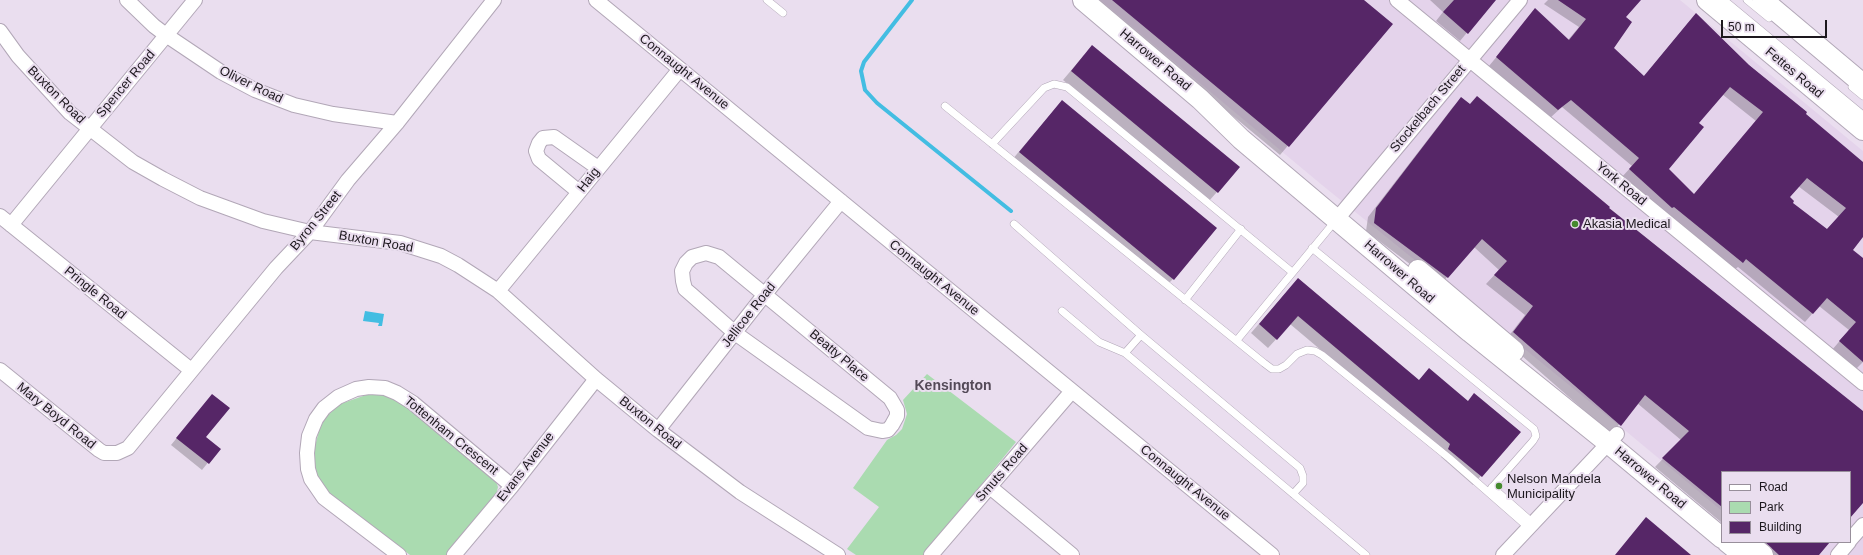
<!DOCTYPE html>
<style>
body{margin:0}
#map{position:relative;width:1863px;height:555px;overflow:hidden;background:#eadeef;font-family:Helvetica,sans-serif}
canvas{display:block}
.legend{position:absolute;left:1721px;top:471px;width:130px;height:72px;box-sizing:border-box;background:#eadeef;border:1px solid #988f9b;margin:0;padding:5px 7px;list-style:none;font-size:12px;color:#1d181e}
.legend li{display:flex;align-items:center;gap:8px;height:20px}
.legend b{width:20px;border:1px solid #988f9b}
.scale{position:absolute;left:1721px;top:20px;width:106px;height:18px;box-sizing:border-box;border:2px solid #1d181e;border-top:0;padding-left:5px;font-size:12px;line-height:14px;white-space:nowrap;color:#1d181e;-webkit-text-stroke:3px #eadeef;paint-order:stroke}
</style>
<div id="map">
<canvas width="1863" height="555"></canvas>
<ul class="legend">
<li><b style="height:5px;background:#fff"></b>Road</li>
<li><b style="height:11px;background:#aadbb0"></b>Park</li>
<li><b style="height:11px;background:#562667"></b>Building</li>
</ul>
<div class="scale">50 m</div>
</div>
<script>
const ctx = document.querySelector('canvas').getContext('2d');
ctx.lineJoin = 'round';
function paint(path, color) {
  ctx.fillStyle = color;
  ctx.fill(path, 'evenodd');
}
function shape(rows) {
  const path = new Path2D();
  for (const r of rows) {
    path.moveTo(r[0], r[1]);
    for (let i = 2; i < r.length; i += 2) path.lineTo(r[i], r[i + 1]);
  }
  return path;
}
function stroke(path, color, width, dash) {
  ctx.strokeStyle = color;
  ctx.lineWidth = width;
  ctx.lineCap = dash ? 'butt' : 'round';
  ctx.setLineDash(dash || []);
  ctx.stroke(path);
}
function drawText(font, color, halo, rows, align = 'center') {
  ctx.font = font + ' Helvetica,sans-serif';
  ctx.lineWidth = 4;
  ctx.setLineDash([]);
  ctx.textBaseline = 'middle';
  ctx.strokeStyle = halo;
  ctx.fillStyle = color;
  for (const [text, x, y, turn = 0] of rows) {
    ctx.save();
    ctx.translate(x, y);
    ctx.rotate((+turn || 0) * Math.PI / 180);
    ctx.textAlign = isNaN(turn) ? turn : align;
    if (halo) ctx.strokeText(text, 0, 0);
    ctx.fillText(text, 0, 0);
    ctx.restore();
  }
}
paint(shape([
 [1100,0,1680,0,1863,151,1863,555,1775,555,1759,542,1850,542,1850,472,1722,472,1722,511,1627,432,1322,185]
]), '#e4d3eb');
paint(shape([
 [927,374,1016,442,924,555,856,555,847,549,879,507,853,488,887,440,896,435,902,429,907,414,903,400],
 [369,394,385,394,400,401,495,479,498,487,496,495,447,555,410,555,322,488,315,471,314,450,320,427,326,417,340,404]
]), '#aadbb0');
paint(shape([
 [365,311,384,314,382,326,378,326,379,323,363,321]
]), '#43bde2');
paint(shape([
 [1093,0,1362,0,1391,24,1280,155],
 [1430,0,1494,0,1460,41,1436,21,1443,12],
 [1548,0,1640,0,1624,18,1613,48,1643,77,1696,14,1749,65,1863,164,1863,235,1851,250,1863,259,1863,362,1855,370,1832,350,1849,330,1819,306,1805,322,1738,267,1734,270,1621,178,1632,166,1562,107,1550,118,1489,66,1535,10,1568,40,1579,27,1544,4],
 [1722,94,1756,121,1694,195,1668,169,1698,123],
 [1798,186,1839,217,1826,230,1791,203,1789,198],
 [1084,55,1238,168,1209,201,1063,80],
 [1462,99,1608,207,1863,412,1863,501,1850,517,1850,472,1722,472,1722,523,1655,467,1681,440,1637,403,1611,434,1505,341,1525,315,1486,284,1499,270,1474,247,1439,286,1366,231,1368,217,1453,107],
 [1062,101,1173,279,1165,287,1011,161],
 [1290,288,1419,381,1519,432,1473,485,1441,457,1443,453,1290,324,1268,348,1251,333],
 [206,402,205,437,219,449,202,470,171,445],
 [1745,542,1829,542,1818,555,1760,555]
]), '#0003');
stroke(shape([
 [912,0,864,62,861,71,865,90,877,103,1011,211]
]), '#43bde2', 4);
paint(shape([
 [1112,0,1364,0,1393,24,1289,147],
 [1454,0,1496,0,1468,34,1443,12],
 [1558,0,1641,0,1626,17,1632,22,1614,48,1644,76,1696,13,1749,65,1807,112,1806,114,1863,162,1863,237,1853,250,1863,258,1863,362,1839,341,1856,322,1827,298,1813,314,1746,259,1743,263,1674,207,1672,208,1629,169,1639,158,1571,100,1558,110,1496,57,1535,8,1569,40,1586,19],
 [1730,87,1763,112,1694,194,1669,169,1704,127,1699,123],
 [1807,178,1846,208,1827,229,1793,203,1794,201,1790,197],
 [1092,45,1240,167,1218,193,1071,71],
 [1477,96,1610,207,1609,208,1863,411,1863,503,1850,518,1850,472,1722,472,1722,507,1662,458,1689,431,1645,395,1621,426,1513,332,1533,306,1494,275,1507,261,1482,239,1448,278,1374,223,1376,208,1461,97,1470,104],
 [1062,100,1217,228,1174,280,1019,152],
 [1298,278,1419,380,1429,368,1468,401,1474,393,1521,432,1482,477,1448,449,1450,444,1298,316,1277,340,1259,324],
 [212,394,230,408,206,437,221,449,209,464,176,438],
 [1646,517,1691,555,1615,555],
 [1765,542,1830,542,1819,555,1779,555]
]), '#562667');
const lane = shape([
 [767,0,783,13],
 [1724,0,1863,115],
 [1747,0,1769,18],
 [1852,87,1863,96],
 [945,106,1264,363,1272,369,1279,369,1286,365,1297,354,1307,350,1315,351,1322,355,1449,458,1529,528],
 [992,144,1044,88,1054,84,1067,87,1292,272],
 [1014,224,1141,335,1300,468,1303,476,1303,483,1293,494],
 [1312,248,1534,429,1536,436,1533,441,1488,492],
 [1185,300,1241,229],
 [1062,311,1099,342,1125,353,1366,555],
 [1237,340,1336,220],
 [1125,353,1141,335],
 [1492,487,1534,524]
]);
const street = shape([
 [127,0,154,26,166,35,221,72,255,90,294,105,333,114,397,123],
 [596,0,1272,555],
 [1397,0,1863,383],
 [0,31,18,56,70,113,133,162,163,179,200,198,263,221,310,232,400,243,441,256,458,265,498,291,596,379,658,430,740,492,838,555],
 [579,192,539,159,536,151,539,143,543,138,554,137,598,168],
 [0,216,191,370],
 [1337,219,1520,0],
 [11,225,195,0],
 [706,253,719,257,890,398,897,410,897,416,892,425,888,430,882,431,868,428,735,333,692,295,685,289,683,281,682,271,686,263,692,257,706,253],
 [498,291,680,69],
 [0,370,99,450,104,453,117,453,128,448,276,268,310,232,348,180,397,123,494,0],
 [658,430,765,294,841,201],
 [990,487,1072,555],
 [1850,540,1863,525],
 [399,555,324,498,311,479,308,469,307,453,309,436,316,419,324,408,338,397,356,389,369,387,385,388,397,393,413,403,512,486],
 [454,555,512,486,596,379],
 [931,555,1072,391],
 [1503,555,1617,434],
 [1838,555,1849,542]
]);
const secondary = shape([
 [1083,0,1200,99,1241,139,1470,332,1608,443,1722,538],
 [1707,0,1863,130],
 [1763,0,1863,84],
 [1418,270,1514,351],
 [1727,542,1743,555],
 [1747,542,1763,555]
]);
stroke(lane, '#b2a7b7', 8);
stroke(street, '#b2a7b7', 16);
stroke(secondary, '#b2a7b7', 22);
stroke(lane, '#fff', 7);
stroke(street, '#fff', 14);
stroke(secondary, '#fff', 20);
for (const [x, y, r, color] of [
 [1575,224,4,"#458a2e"],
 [1499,486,4,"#458a2e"]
]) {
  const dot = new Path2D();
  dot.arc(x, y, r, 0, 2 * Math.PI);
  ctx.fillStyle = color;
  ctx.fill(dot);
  stroke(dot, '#eadeef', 1.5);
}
drawText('13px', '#1d181e', '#eadeef', [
 ["Harrower Road",1155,60,40],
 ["Connaught Avenue",684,72,39],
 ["Fettes Road",1794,73,40],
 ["Spencer Road",126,84,-50],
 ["Oliver Road",251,85,26],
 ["Buxton Road",56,95,45],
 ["Stockelbach Street",1428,109,-50],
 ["Haig",589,180,-52],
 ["York Road",1621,184,39],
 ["Byron Street",316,221,-51],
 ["Buxton Road",376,242,10],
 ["Harrower Road",1399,272,41],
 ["Connaught Avenue",934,278,39],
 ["Pringle Road",95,293,39],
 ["Jellicoe Road",749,315,-52],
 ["Beatty Place",839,356,40],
 ["Mary Boyd Road",56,416,39],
 ["Buxton Road",650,423,39],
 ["Tottenham Crescent",451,436,39],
 ["Evans Avenue",526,467,-52],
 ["Smuts Road",1002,473,-49],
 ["Harrower Road",1650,478,40],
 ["Connaught Avenue",1185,483,39]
]);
drawText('13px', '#1d181e', '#eadeef', [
 ["Akasia Medical",1583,224],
 ["Nelson Mandela",1507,479],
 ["Municipality",1507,494]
], 'left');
drawText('bold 14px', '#544a58', '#eadeef', [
 ["Kensington",953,386]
]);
</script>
